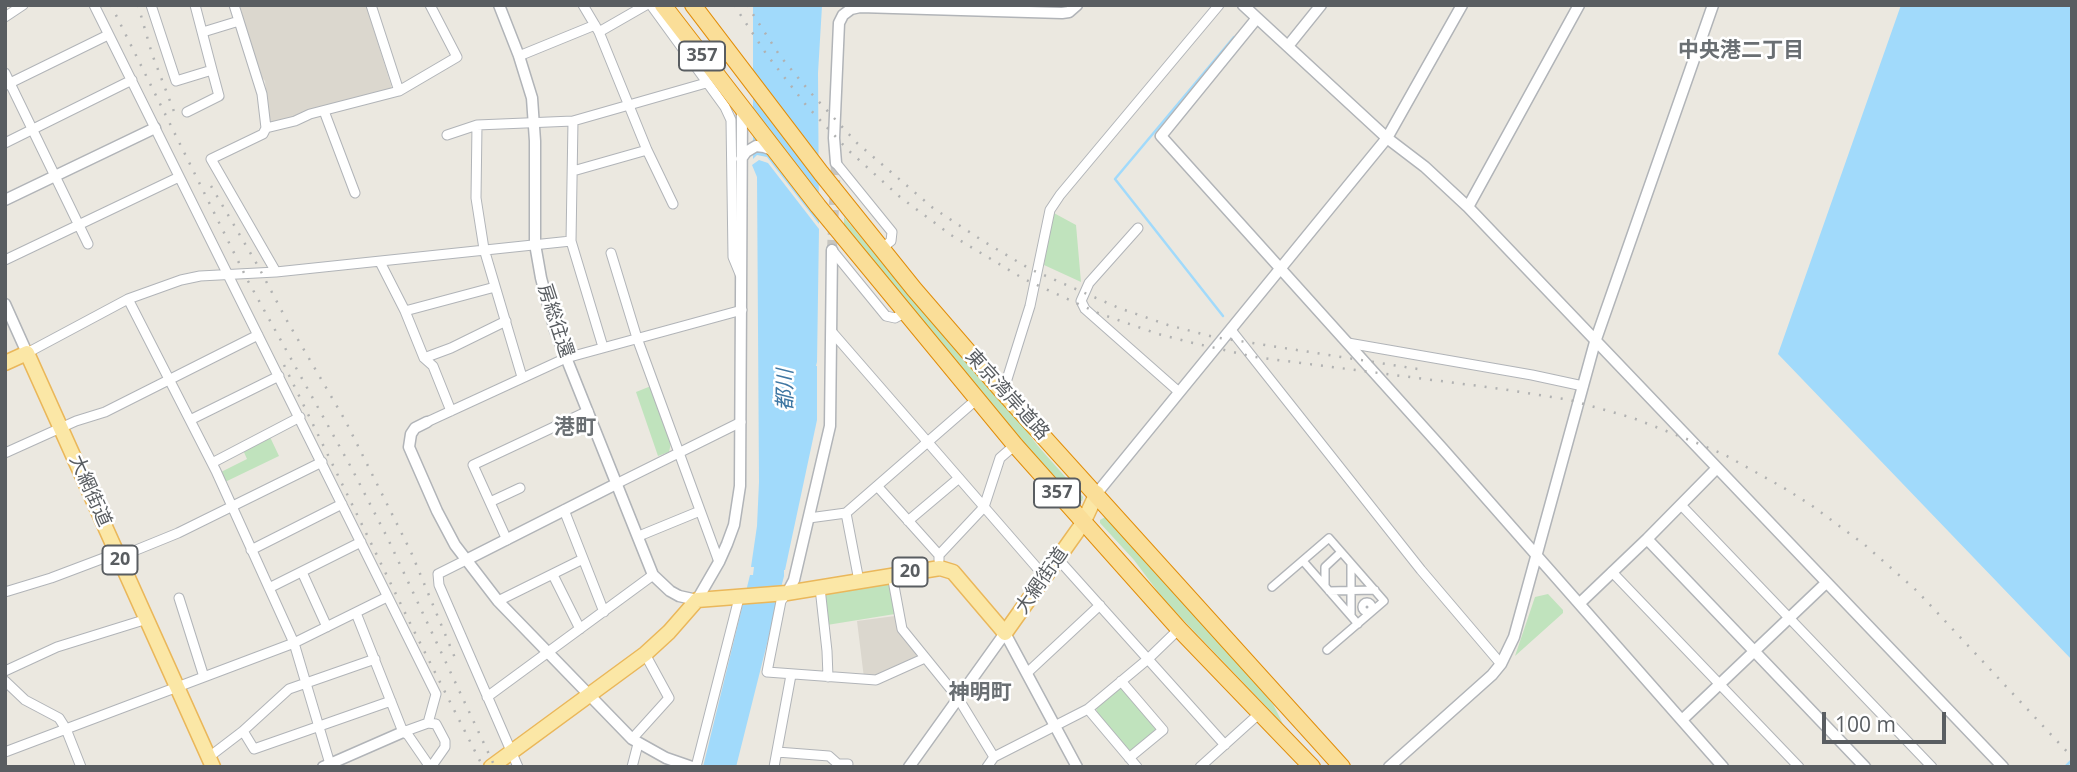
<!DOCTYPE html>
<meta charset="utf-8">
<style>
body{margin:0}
#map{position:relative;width:2077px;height:772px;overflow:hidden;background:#ebe8e0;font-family:"Open Sans",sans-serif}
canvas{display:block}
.frame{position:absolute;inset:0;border:7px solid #595d61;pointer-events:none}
.scale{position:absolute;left:1822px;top:712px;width:124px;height:32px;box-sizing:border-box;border:4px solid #595d61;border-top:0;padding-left:9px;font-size:21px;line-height:24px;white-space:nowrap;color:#595d61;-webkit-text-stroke:5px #fff;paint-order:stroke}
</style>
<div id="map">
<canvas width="2077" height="772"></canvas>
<div class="frame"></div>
<div class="scale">100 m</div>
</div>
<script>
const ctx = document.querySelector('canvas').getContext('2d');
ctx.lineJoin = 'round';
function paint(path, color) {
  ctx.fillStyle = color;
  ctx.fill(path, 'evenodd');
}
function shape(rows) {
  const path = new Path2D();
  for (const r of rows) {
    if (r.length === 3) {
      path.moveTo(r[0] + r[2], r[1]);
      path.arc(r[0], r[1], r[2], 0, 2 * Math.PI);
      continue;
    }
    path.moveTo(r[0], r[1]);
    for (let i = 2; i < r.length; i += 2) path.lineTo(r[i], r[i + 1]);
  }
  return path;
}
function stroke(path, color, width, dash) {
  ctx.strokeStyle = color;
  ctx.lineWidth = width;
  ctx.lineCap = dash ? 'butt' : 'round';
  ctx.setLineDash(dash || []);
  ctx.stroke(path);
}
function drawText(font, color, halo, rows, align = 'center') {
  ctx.font = font + ' "Open Sans","Noto Sans JP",sans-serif';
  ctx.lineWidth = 5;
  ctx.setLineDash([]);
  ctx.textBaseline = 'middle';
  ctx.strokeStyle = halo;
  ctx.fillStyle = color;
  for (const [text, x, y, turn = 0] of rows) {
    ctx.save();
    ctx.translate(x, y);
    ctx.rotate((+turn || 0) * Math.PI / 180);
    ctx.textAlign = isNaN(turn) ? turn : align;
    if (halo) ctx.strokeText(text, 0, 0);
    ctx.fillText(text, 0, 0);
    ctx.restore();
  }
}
paint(shape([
 [240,5,366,5,391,85,391,89,276,123,269,120,265,81,259,74,251,50],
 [895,616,901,634,917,656,916,660,874,678,864,678,857,621]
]), '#dbd7ce');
paint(shape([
 [1052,212,1076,225,1081,282,1044,265],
 [844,217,904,289,1004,402,1038,446,1083,497,1082,501,1078,501,1063,488,1027,448,844,225],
 [651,386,671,443,669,452,658,456,636,392],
 [270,437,279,456,225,482,221,472,247,459,243,450],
 [1107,516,1264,692,1274,706,1283,724,1164,600,1134,560,1100,523,1100,520],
 [885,583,889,585,895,614,827,625,823,593],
 [1548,594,1563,610,1563,613,1515,656,1535,597],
 [1119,687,1123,687,1157,727,1157,731,1132,752,1129,751,1097,713,1096,707]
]), '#c0e3bd');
paint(shape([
 [753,5,827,5,822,6,818,73,819,224,767,157,757,155,753,159],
 [1901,5,2072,5,2072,660,1778,354],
 [759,160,768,163,819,229,817,362,816,366,817,366,817,420,785,570,784,570,784,576,736,767,703,767,750,575,753,575,754,567,751,567,757,526,759,482,757,177,752,165]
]), '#a1dafb');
stroke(shape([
 [1223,316,1115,179,1234,37],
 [2065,767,2072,760]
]), '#a1dafb', 2.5);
stroke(shape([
 [832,250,836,163]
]), '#c6c5c0', 10, [10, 5]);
const pedestrian = shape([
 [1303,561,1358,624],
 [1351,564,1351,615],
 [1325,585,1325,567,1341,552],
 [1272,587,1329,538,1384,601,1327,650],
 [1329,591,1375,590],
 [1367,607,5]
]);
const minor = shape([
 [94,5,436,694,428,723],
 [151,5,176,81,212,70,195,5],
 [234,5,262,94,266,128,263,134,211,159,276,272],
 [371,5,399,91],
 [583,5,599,32,647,150,673,204],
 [651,5,725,107,731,120,733,257,740,274],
 [5,17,23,5],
 [203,32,239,21],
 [599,32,646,5],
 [519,56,595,25],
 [5,73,88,244],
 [6,85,108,35],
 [324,111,355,193],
 [187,112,219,96,212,70],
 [573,121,571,241,603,347],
 [477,125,476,198,484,249,522,377],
 [266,128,295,121,310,114,399,91,457,57,430,5],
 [447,135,477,125,573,121,706,83],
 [5,143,132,80],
 [836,163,892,232,891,241,881,249],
 [573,171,647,150],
 [1138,228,1089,283,1081,301,1085,309,1179,392],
 [832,250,886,316,895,318,906,312],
 [611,253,637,338,719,562],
 [5,260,179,177],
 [380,262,405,311,424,358,433,366,451,411],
 [128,299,216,471,294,643,330,764],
 [405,311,495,287],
 [1231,330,1421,570,1501,664],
 [832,332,1045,577],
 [1348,343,1532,375,1583,386],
 [27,353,128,299,181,280,200,276,276,272,571,241],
 [424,358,451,348,506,321],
 [1003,392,1030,306,1050,210,1060,195,1219,5],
 [190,420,279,376],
 [427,422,566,358,742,310],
 [5,453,76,421,105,412,258,335],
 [212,463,300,417],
 [618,483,741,422],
 [878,487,939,555,939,560],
 [490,502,520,488],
 [1681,505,1932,767],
 [564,510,604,612],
 [846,513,859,581],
 [809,518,846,513,977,399],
 [908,521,959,478],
 [639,536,700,511],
 [507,540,473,465,588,411],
 [251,550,342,504],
 [939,555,984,507,1000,458,1015,445],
 [1058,559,1225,745],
 [466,560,438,574,439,585,518,767],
 [302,572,327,627],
 [1612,572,1799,767],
 [553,575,580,629],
 [892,575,902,629,958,698,994,757],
 [269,588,361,542],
 [820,588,827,651,828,677],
 [5,592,51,578,104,558,119,557,178,533,322,462],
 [787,593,781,601,767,672,876,680,925,658],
 [179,598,204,677],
 [498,601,583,559],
 [356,613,403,732,408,735,430,767],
 [5,671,57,647,147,619],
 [1027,673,1100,605],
 [5,681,25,700,59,718,66,729,81,767],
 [1121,681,1163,730,1129,758],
 [487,697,653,575],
 [1088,709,1137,767],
 [243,731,254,749,391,701],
 [403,732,428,723,436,724,445,741,445,747,431,767],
 [632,739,669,698,645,654],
 [5,752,294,643,387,597],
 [777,752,829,756,838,764,848,764],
 [209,757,243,731,289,689,375,659],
 [632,767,638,744],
 [696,767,739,598],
 [774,767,791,675],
 [987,767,994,757,1088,709,1148,659,1179,629],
 [1200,767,1261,712]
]);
const tertiary = shape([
 [499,5,519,56,532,98,535,141,535,244,541,278,555,330,653,575,670,591,679,596,697,600,719,562,727,544,734,525,740,486,742,108],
 [1243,5,1387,138,1425,167,1468,207,2003,767],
 [1257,18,1161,136,1442,448,1723,767],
 [1288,46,1321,5],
 [741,159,746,152,756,146,764,147,775,151],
 [836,163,834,138,839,23,843,15,851,9,860,7,1062,13,1069,12,1077,5],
 [5,200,155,128],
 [1468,207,1579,5],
 [5,304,27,353],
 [427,422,415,428,411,434,409,447,437,511,455,545,498,601,632,739,666,758,692,767],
 [1097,493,1387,138,1462,5],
 [1647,539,1865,767],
 [466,560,618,483],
 [787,593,794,580,830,426,832,250],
 [1580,603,1647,539,1717,468],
 [1683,719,1826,583],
 [323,767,403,732],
 [909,767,1005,633,1077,767],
 [1389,767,1492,675,1501,664,1514,637,1595,342,1713,5]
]);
const primary = shape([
 [5,363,27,353,213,767],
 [491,767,645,654,669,632,697,600,787,593,940,568,953,572,1005,633,1083,523,1097,493]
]);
const trunk = shape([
 [663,5,818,206,1015,445,1179,629,1312,767],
 [693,5,821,173,914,289,1003,392,1342,767]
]);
stroke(pedestrian, '#b1b4b8', 10);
stroke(minor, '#b1b4b8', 11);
stroke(tertiary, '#b1b4b8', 13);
stroke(primary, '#eab75a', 17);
stroke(trunk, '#e28e0a', 18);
stroke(pedestrian, '#fff', 7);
stroke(minor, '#fff', 9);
stroke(tertiary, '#fff', 10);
stroke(primary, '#fbe7a6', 14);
stroke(trunk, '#fade98', 16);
stroke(shape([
 [111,5,248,281,352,469,388,539,495,767],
 [138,5,152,54,175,114],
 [734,5,767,55,806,105,848,150,900,197,951,235,1024,279,1098,313,1158,334,1189,342,1255,357,1502,389,1570,400,1633,418,1697,443,1725,455,1784,488,1811,505,1865,545,1917,591,2072,757],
 [747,5,780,56,810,92,857,143,933,208,983,241,1030,269,1119,308,1168,325,1214,337,1418,369],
 [211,186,258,266,286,319,345,420,411,552,455,658],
 [284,365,410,623,483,767]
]), '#b1b2b2', 2.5, [2, 9]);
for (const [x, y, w] of [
 [702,56,46],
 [1057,493,46],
 [120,560,35],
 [910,572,35]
]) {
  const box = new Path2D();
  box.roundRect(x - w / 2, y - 14.5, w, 29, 5);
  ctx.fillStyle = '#fff';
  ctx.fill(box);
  stroke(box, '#595d61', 2);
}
drawText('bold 18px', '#595d61', null, [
 ["357",702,56],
 ["357",1057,493],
 ["20",120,560],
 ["20",910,572]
]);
drawText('19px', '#595d61', '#fff', [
 ["房総往還",555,321,72],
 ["東京湾岸道路",1007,395,48],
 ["大網街道",90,491,66],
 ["大網街道",1042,581,-55]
]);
drawText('bold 21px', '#6a6f73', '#fff', [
 ["中央港二丁目",1741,51],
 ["港町",575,428],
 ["神明町",980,693]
]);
drawText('italic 21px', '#3d76a2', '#fff', [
 ["都川",786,390,-90]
]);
</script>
